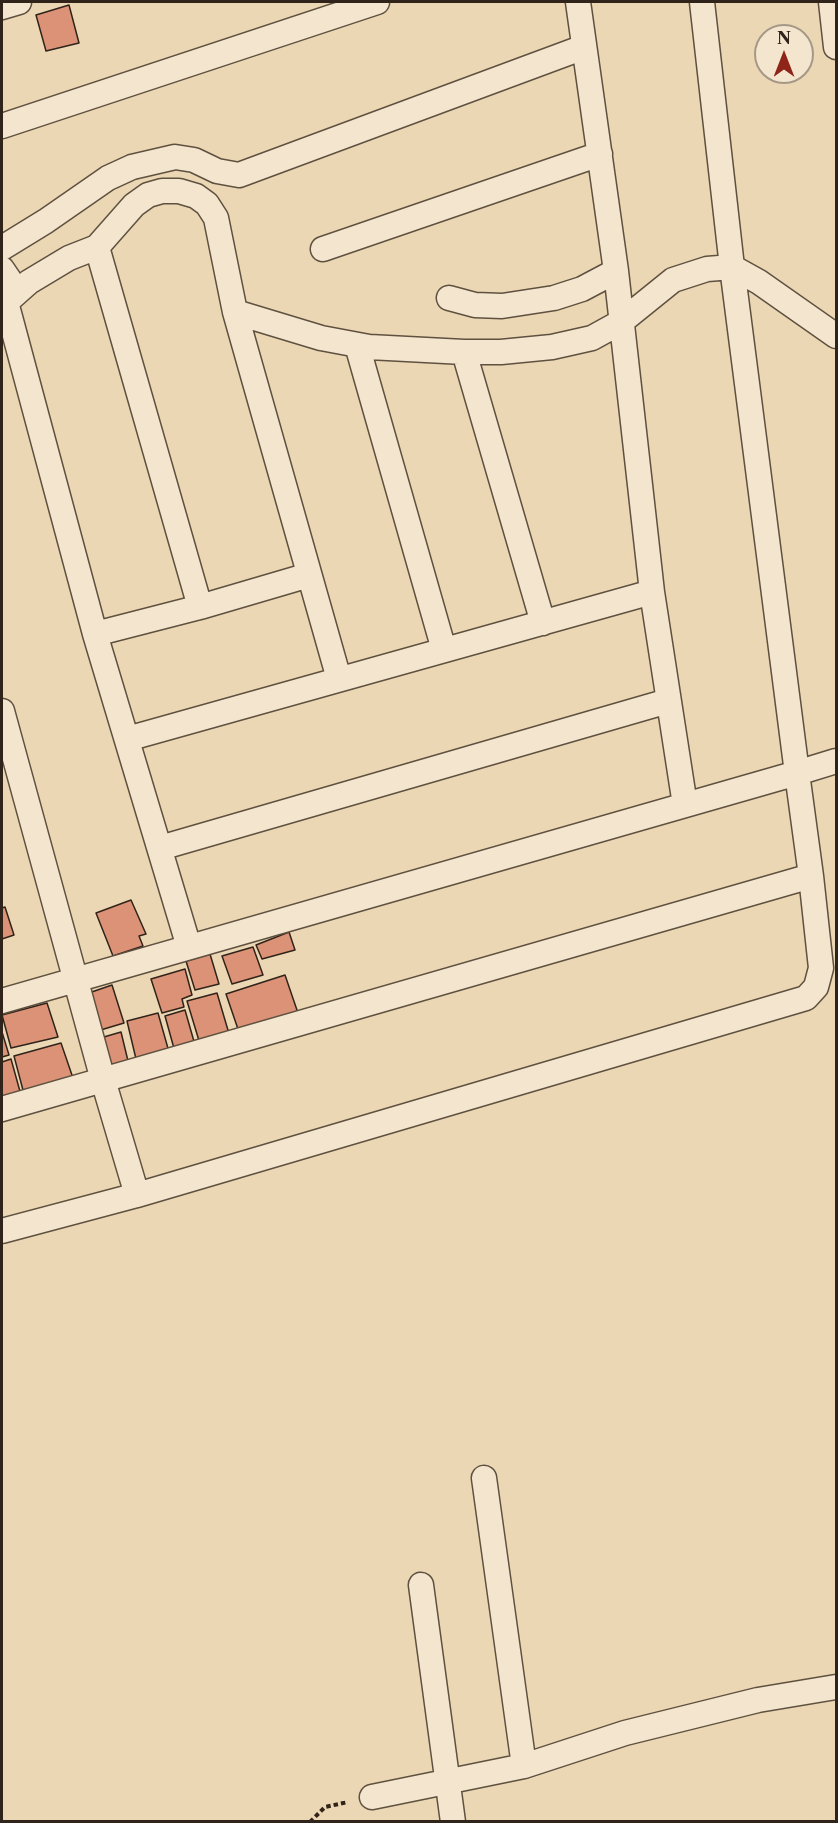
<!DOCTYPE html>
<style>
body{margin:0}
#map{position:relative;width:838px;height:1823px;overflow:hidden;background:#ecd7b4;font-family:"Libre Caslon Text",serif}
canvas{display:block}
.frame{position:absolute;inset:0;border:3px solid #30241a;pointer-events:none}
.north{position:absolute;left:754px;top:24px;width:60px;height:60px;box-sizing:border-box;background:#f3e5ce;border:2px solid #a59886;border-radius:50%;rotate:0deg;font-size:16px;font-weight:700;line-height:24px;text-align:center;color:#30241a}
.north::after{content:'';display:block;margin:auto;width:21px;height:27px;background:#8f2418;clip-path:polygon(50% 0,100% 100%,50% 72%,0 100%)}
</style>
<div id="map">
<canvas width="838" height="1823"></canvas>
<div class="frame"></div>
<div class="north">N</div>
</div>
<script>
const ctx = document.querySelector('canvas').getContext('2d');
ctx.lineJoin = 'round';
function paint(path, color) {
  ctx.fillStyle = color;
  ctx.fill(path, 'evenodd');
}
function shape(rows) {
  const path = new Path2D();
  for (const r of rows) {
    path.moveTo(r[0], r[1]);
    for (let i = 2; i < r.length; i += 2) path.lineTo(r[i], r[i + 1]);
  }
  return path;
}
function stroke(path, color, width, dash) {
  ctx.strokeStyle = color;
  ctx.lineWidth = width;
  ctx.lineCap = dash ? 'butt' : 'round';
  ctx.setLineDash(dash || []);
  ctx.stroke(path);
}
const building = shape([
 [69,5,79,43,46,51,36,15,69,5],
 [131,900,146,934,139,936,143,946,113,956,96,913,131,900],
 [5,907,14,935,2,939,2,908,5,907],
 [289,932,295,950,262,959,256,945,289,932],
 [253,947,263,975,232,984,222,956,253,947],
 [210,954,219,984,195,990,186,961,210,954],
 [185,969,192,995,182,999,184,1007,162,1013,151,979,185,969],
 [285,975,299,1016,240,1035,226,994,285,975],
 [112,985,124,1023,94,1032,83,995,112,985],
 [217,993,230,1037,200,1044,187,1001,217,993],
 [47,1003,58,1037,11,1048,2,1015,47,1003],
 [185,1010,195,1045,175,1052,165,1016,185,1010],
 [158,1013,169,1052,136,1059,127,1021,158,1013],
 [2,1032,9,1055,2,1057,2,1032],
 [121,1032,129,1065,106,1071,97,1039,121,1032],
 [61,1043,74,1081,24,1094,14,1056,61,1043],
 [11,1059,21,1095,2,1102,2,1062,11,1059]
]);
paint(building, '#db9276');
stroke(building, '#30241a', 1.5);
const street = shape([
 [578,2,616,271,652,592,685,805],
 [702,2,732,267,797,773,836,761],
 [831,2,836,47],
 [2,7,19,2],
 [2,126,377,2],
 [97,247,200,607],
 [2,248,46,221,108,178,132,167,175,157,194,160,217,171,239,175,584,47],
 [323,249,600,154],
 [2,269,17,291],
 [449,298,475,305,502,306,554,298,582,289,616,271],
 [6,302,95,634,189,947],
 [2,306,29,282,69,258,97,247,134,205,148,195,162,191,179,191,196,196,207,204,216,218,235,312,339,679],
 [235,312,321,338,369,347,464,352,501,352,552,347,592,338,621,322,673,280,707,269,732,267,759,282,836,336],
 [357,345,444,650],
 [464,352,543,623],
 [95,634,200,607,309,575],
 [2,711,103,1080,137,1195],
 [127,739,652,592],
 [160,848,668,701],
 [2,1001,797,773,811,876,821,968,816,987,806,998,137,1195,2,1231],
 [2,1109,811,876],
 [484,1478,524,1766],
 [421,1585,453,1822],
 [372,1797,524,1766,625,1733,758,1700,836,1687]
]);
stroke(street, '#5f5140', 27);
stroke(shape([
 [310,1822,325,1807,348,1802]
]), '#30241a', 4, [4.5, 3]);
stroke(street, '#f3e5ce', 24);
</script>
